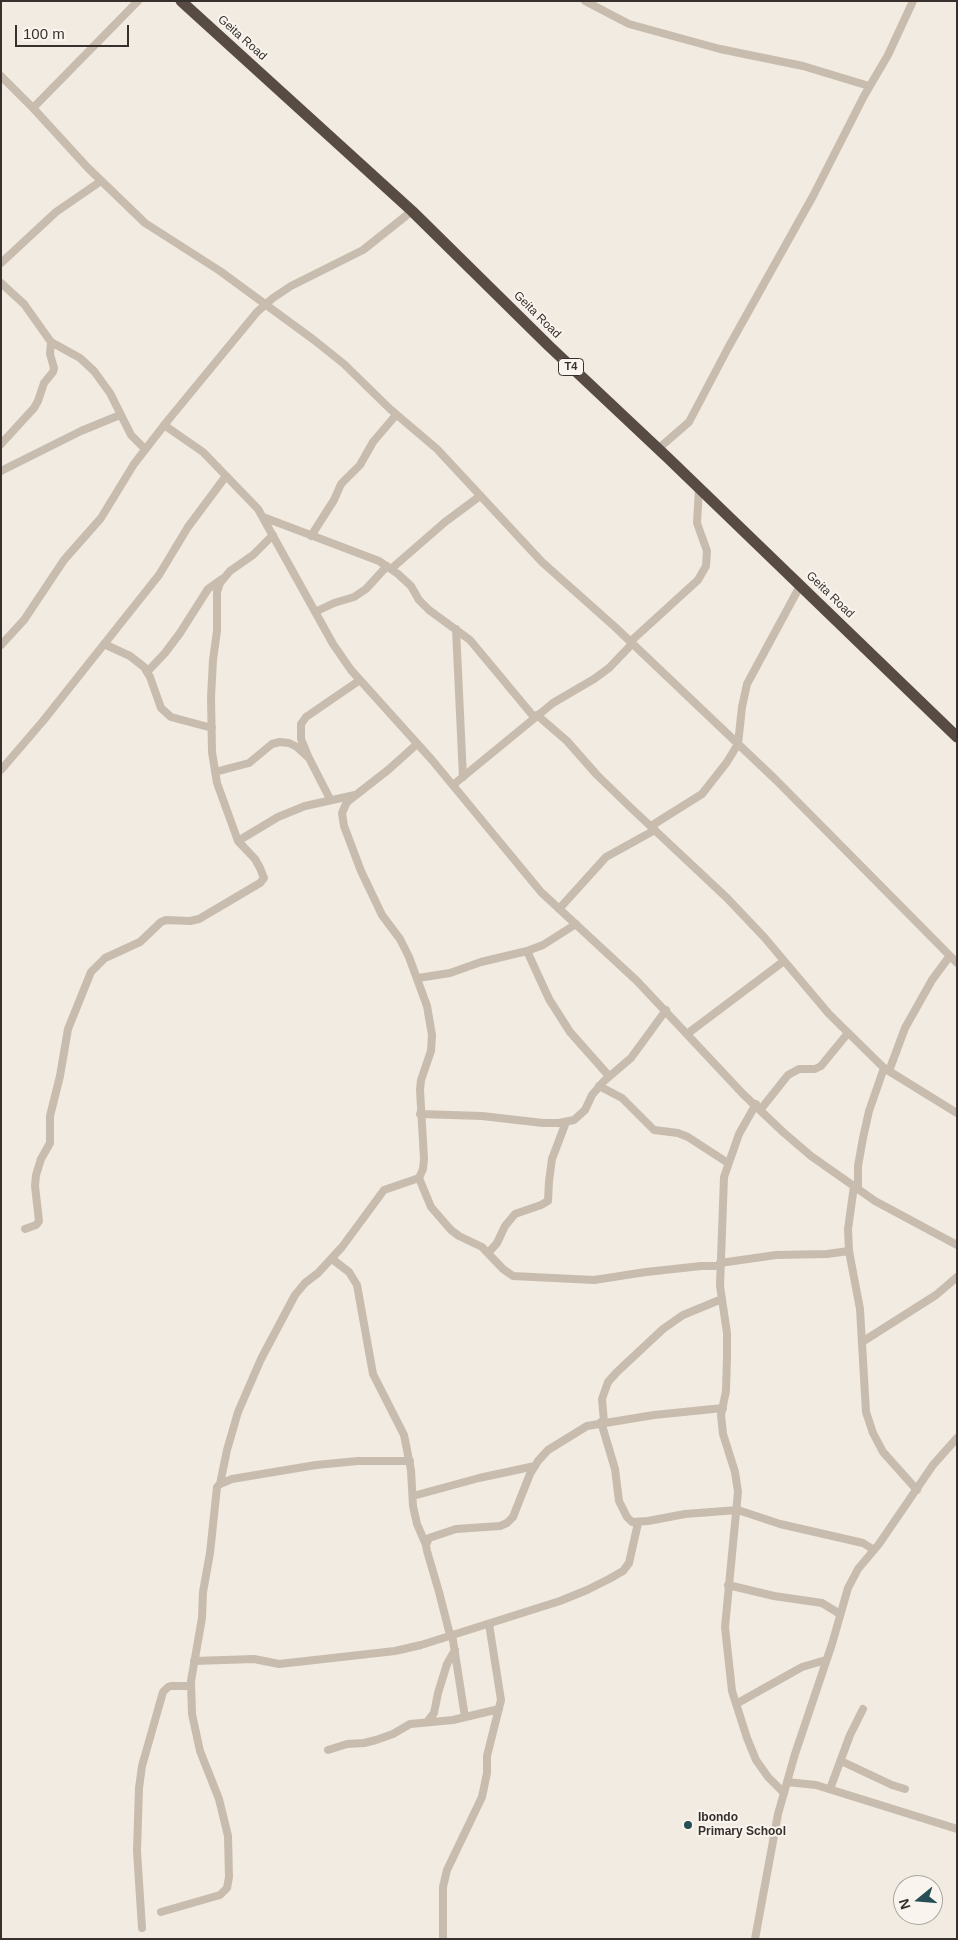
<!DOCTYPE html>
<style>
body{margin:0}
#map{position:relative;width:958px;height:1940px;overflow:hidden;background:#f1ebe1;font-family:Helvetica,sans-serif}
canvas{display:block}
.frame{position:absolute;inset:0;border:2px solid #38302c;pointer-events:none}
.north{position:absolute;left:893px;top:1875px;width:50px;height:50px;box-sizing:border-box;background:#f9f4ee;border:1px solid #aca6a0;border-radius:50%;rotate:253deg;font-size:14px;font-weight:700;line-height:20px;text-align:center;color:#38302c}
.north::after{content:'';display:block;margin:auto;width:18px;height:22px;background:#254f55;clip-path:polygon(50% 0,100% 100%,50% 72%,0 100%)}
.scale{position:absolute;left:15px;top:25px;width:114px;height:22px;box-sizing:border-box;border:2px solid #38302c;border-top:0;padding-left:6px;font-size:15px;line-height:18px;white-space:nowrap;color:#38302c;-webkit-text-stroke:4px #f9f4ee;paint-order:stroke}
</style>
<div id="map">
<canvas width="958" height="1940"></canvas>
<div class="frame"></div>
<div class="north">N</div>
<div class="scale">100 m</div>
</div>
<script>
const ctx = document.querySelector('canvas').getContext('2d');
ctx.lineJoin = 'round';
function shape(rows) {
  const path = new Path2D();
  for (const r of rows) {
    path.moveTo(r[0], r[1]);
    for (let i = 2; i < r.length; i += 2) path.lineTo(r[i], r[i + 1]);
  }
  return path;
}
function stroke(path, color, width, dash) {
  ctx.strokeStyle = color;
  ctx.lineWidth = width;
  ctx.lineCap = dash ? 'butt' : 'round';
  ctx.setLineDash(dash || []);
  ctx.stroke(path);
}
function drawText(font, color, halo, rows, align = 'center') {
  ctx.font = font + ' Helvetica,sans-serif';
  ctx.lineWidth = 4;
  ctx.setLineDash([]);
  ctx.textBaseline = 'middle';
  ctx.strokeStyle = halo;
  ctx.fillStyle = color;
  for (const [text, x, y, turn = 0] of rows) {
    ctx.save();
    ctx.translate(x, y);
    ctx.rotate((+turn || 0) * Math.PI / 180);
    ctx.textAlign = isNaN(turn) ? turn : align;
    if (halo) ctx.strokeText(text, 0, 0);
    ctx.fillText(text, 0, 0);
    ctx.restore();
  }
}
stroke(shape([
 [585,1,629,24,720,49,803,66,869,86],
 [1,76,33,108,88,168,145,223,220,271,314,340,344,364,390,409,437,449,542,562,615,627,776,780,957,963],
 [33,108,138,1],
 [1,263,56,212,101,181],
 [1,283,24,304,51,342,80,358,94,371,110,393,131,435,145,449],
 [164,425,203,452,258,509,333,644,351,670,432,760,541,892,637,981,743,1094,783,1132,811,1156,875,1201,957,1245],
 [1,444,34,408,38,401,44,383,53,372,54,368,50,354,51,342],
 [658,449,689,422,728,348,813,196,864,96,888,55,913,1],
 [1,471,81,431,120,415],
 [263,517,379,561,398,574,411,586,419,600,429,610,470,640,534,717],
 [311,536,334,500,341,484,360,465,373,442,396,415],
 [391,569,445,522,480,496],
 [315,612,334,603,354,597,366,589,387,566],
 [456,629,463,777],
 [630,642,698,580,706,566,707,551,697,523,699,488],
 [104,644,130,656,144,667,150,677,161,708,171,717,212,728],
 [1,645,24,620,64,560,101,518,134,464,169,419,257,312,273,298,291,286,363,250,412,211],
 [147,672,165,653,180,633,208,589,222,579],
 [537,715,567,741,597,775,629,806,727,898,764,937,829,1014,884,1068,957,1113],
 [308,756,301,739,301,724,306,717,360,680],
 [1,770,43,721,159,575,188,527,226,476],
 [215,772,249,763,272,744,280,742,289,743,297,747,309,758,330,799],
 [453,785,553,703,594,679,609,668,632,644],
 [651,826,702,794,727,762,738,744,742,707,747,684,800,586],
 [238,841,278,817,305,806,355,795],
 [559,909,606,857,655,830],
 [527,951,549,999,570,1032,609,1076],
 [418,978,450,973,481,962,527,951,543,945,576,924],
 [687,1034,784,961],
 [889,1071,905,1028,932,980,949,957],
 [599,1086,622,1098,654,1130,678,1133,688,1137,728,1163],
 [756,1104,739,1134,724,1177,720,1286,727,1333,727,1357,726,1391,721,1415,723,1434,735,1472,738,1492,725,1627,732,1691,747,1738,756,1760,768,1777,784,1793],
 [761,1109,788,1075,799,1069,815,1069,821,1066,848,1033],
 [420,1114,482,1116,543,1123,559,1123,574,1120,585,1110,592,1095,604,1081,631,1058,666,1010],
 [419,1178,431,1207,451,1230,459,1236,482,1247,503,1269,513,1276,594,1280,646,1272,701,1266,720,1266],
 [854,1186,848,1229,849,1251,860,1309,866,1412,873,1433,883,1452,917,1490],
 [858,1189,858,1166,863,1138,869,1111,884,1068],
 [25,1229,36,1225,39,1221,35,1186,36,1175,41,1159,50,1143,50,1116,60,1076,68,1029,91,972,105,958,140,942,161,922,166,920,190,921,199,919,260,883,264,878,260,868,255,859,238,841,217,783,212,752,211,697,213,660,217,631,217,592,220,583,230,571,253,555,273,535],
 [489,1252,497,1243,505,1226,515,1214,541,1205,548,1201,549,1181,552,1159,566,1122],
 [332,1259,349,1272,357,1285,373,1374,404,1435,411,1470,413,1506,417,1524,426,1545],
 [720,1263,776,1255,827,1254,849,1251],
 [862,1342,936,1295,957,1277],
 [601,1422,615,1469,619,1501,627,1517,632,1522,648,1521,685,1514,738,1510,780,1524,863,1543,874,1550],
 [604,1422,602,1399,608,1382,617,1372,663,1329,683,1315,722,1299],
 [220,1484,227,1450,238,1412,261,1359,295,1295,305,1283,318,1273,342,1247,384,1190,419,1178,423,1169,424,1159,420,1090,421,1080,431,1051,432,1035,427,1006,409,957,400,939,382,915,361,871,344,826,342,813,347,802,388,770,417,744],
 [413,1496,479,1478,535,1466],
 [728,1585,774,1596,822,1603,840,1614],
 [452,1634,465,1717],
 [450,1635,439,1592,427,1551,426,1545,429,1538,456,1529,500,1526,507,1523,513,1517,530,1474,538,1461,548,1450,587,1426,654,1415,723,1408],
 [194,1661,254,1659,279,1664,395,1651,421,1645,560,1601,587,1590,609,1579,623,1571,629,1563,638,1523],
 [736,1704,802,1667,826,1660],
 [427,1722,434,1713,438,1693,447,1664,455,1650],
 [328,1750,347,1744,364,1743,376,1740,393,1734,410,1724,453,1720,499,1709],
 [841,1761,892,1785,905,1789],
 [787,1782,816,1785,957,1829],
 [830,1789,850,1735,863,1709],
 [161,1912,220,1895,227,1888,229,1877,228,1836,219,1799,200,1751,192,1714,191,1681,202,1618,203,1592,210,1553,217,1487,220,1484,232,1479,316,1465,358,1461,410,1461],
 [142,1928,137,1851,139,1788,142,1766,163,1692,168,1687,171,1686,191,1686],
 [443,1939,443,1887,447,1870,482,1797,487,1773,487,1756,501,1700,489,1624],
 [755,1939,778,1814,795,1754,832,1644,848,1588,858,1569,879,1544,933,1465,957,1438]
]), '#c8bcae', 8);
stroke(shape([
 [181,1,412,211,549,346,668,458,957,737]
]), '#584b44', 11);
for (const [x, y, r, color] of [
 [688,1825,5,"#254f55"]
]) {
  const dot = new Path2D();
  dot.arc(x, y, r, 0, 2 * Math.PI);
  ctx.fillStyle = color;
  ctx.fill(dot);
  stroke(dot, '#f9f4ee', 2);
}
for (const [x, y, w] of [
 [571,367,25]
]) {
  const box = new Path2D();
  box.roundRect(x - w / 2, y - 8.5, w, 17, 4);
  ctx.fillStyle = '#f9f4ee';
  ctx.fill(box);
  stroke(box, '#38302c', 1);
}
drawText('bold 11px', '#38302c', null, [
 ["T4",571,367]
]);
drawText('12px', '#38302c', '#f9f4ee', [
 ["Geita Road",242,38,42],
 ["Geita Road",537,315,45],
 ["Geita Road",830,595,44]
]);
drawText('bold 12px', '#38302c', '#f9f4ee', [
 ["Ibondo",698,1818],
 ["Primary School",698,1832]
], 'left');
</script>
